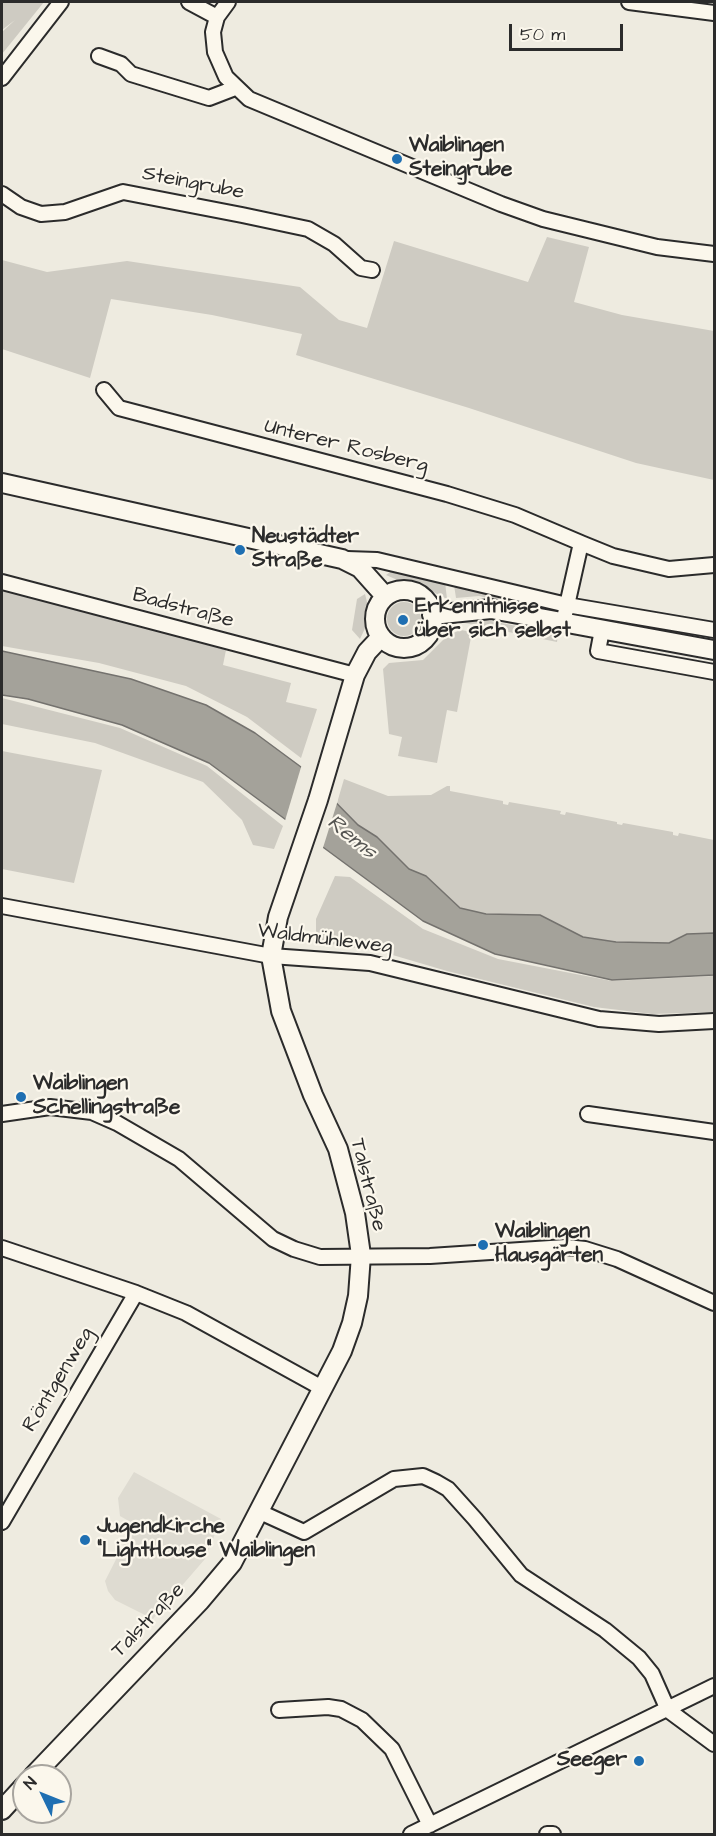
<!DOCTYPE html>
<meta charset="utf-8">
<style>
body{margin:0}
#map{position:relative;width:716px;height:1836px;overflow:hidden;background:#eeebe0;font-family:"Architects Daughter",sans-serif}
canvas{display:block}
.frame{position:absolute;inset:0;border:3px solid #2b2b2b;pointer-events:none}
.north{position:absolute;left:12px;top:1764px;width:60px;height:60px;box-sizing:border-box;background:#fbf7ec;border:2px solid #a8a59f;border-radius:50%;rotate:313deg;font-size:16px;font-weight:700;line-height:24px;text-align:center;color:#2b2b2b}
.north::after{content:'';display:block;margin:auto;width:21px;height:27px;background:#1f6fb2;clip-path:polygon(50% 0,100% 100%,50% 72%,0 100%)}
.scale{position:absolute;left:509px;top:24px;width:114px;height:27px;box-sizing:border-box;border:3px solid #2b2b2b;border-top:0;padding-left:8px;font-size:18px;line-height:21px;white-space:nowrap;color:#2b2b2b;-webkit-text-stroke:4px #fbf7ec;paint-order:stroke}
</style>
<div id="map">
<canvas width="716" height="1836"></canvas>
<div class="frame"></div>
<div class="north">N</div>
<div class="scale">50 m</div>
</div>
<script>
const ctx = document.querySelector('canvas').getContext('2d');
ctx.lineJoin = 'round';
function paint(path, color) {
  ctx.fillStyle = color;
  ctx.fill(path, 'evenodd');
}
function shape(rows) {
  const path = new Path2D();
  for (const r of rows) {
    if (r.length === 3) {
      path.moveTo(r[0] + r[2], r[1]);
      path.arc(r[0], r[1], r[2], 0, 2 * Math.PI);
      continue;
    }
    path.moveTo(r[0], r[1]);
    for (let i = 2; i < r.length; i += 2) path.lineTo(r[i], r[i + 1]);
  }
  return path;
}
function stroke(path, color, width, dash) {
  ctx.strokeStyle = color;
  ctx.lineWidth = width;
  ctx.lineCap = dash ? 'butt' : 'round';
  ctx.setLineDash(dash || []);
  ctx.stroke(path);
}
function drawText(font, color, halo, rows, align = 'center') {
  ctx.font = font + ' "Architects Daughter",sans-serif';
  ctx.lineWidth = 4.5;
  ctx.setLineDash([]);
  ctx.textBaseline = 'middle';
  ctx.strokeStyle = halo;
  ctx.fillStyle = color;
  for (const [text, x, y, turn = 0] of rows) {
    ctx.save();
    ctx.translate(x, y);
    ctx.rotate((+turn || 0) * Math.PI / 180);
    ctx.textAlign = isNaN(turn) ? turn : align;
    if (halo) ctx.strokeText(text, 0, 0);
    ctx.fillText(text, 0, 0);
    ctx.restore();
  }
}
paint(shape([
 [134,1472,221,1519,205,1559,153,1619,115,1600,108,1591,105,1581,134,1524,120,1516,118,1498]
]), '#dedbd1');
paint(shape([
 [2,2,44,2,2,54,2,32,15,20,2,30],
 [547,237,589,247,574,302,622,315,714,331,714,480,636,463,469,408,296,355,302,334,212,315,111,299,90,378,2,349,2,260,47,272,127,261,300,287,339,320,367,328,394,241,528,282],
 [393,570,445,582,447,599,413,582,402,582,386,575],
 [454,585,560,609,559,615,479,596,456,598],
 [2,589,226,650,223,665,291,683,286,702,317,709,301,758,247,717,186,686,99,663,2,646],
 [365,594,368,606,367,624,360,639,352,630,357,599],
 [404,619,17],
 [486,620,558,634,557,642,460,622],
 [461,630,472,632,457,712,447,710,437,763,398,756,402,737,389,734,383,669,389,663,423,660,448,635],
 [2,698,120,728,207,766,283,826,274,849,253,845,242,820,203,782,95,743,2,724],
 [2,751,102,770,74,883,2,869],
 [344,779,388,796,431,795,447,786,450,786,450,791,503,801,503,804,508,805,509,802,561,811,560,814,565,815,566,812,617,822,617,824,622,825,623,823,673,832,673,835,678,836,679,833,714,840,714,933,687,934,669,943,616,942,583,937,540,915,486,914,460,908,426,876,409,869,377,837,358,825,337,803],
 [335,876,350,877,423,929,498,959,612,981,714,976,714,1012,652,1014,594,1007,447,971,379,951,323,943,316,938,316,919]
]), '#cecbc2');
const water = shape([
 [2,651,131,679,206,705,255,733,301,767,358,825,377,837,409,869,426,876,460,908,486,914,540,915,583,937,616,942,669,943,687,934,714,933,714,975,612,980,495,954,423,921,209,763,122,725,28,699,2,695,2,651]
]);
paint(water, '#a4a29a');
stroke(water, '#74726e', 1.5);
paint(shape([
 [302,764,338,800,322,851,284,824]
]), '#eeebe0');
const street = shape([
 [189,2,217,17],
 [228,2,217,17,213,32,215,52,226,77,249,99,501,204,543,219,657,247,714,254],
 [629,2,714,13],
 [99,56,121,64,131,74,209,98,235,88],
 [2,78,61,2],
 [2,194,21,207,41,214,65,212,123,192,242,215,308,229,334,244,361,268,372,270],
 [104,390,119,408,447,494,515,515,581,543,563,623],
 [581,543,613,556,669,569,714,565],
 [347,559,377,560,567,605,714,630],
 [2,582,355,675],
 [602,630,598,651,714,672],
 [2,906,271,956,370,963,599,1019,659,1024,714,1021],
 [2,1114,50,1107,92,1112,117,1123,179,1159,273,1239,294,1249,320,1257,430,1256,566,1247,585,1249,617,1259,714,1303],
 [588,1114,714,1132],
 [2,1248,136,1293,186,1313,322,1388],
 [260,1512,304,1532,394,1479,423,1476,436,1482,448,1489,475,1519,521,1575,605,1630,639,1658,652,1674,668,1710,714,1744],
 [2,1522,136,1293],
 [279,1710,328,1707,341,1709,362,1720,392,1749,430,1825],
 [411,1834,714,1686],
 [547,1834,553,1834]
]);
const secondary = shape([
 [2,483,342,559,360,568,385,596],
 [404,619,29],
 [432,615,491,609,714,650],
 [33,1776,200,1601,232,1563,342,1351,352,1323,358,1296,361,1255,355,1213,338,1149,313,1095,281,1011,271,956,278,917,318,800,355,675,367,652,381,637],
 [2,1810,24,1786]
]);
stroke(street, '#2b2b2b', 18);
stroke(secondary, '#2b2b2b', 22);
stroke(street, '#fbf7ec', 14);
stroke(secondary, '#fbf7ec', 18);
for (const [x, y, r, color] of [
 [397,159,6,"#1f6fb2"],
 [240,550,6,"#1f6fb2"],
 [403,620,6,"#1f6fb2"],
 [21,1097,6,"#1f6fb2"],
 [483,1245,6,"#1f6fb2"],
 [85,1540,6,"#1f6fb2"],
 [639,1761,6,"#1f6fb2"]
]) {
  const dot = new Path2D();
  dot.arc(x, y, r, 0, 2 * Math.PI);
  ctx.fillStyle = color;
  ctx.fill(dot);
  stroke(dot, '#fbf7ec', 2);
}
drawText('bold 21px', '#2b2b2b', '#fbf7ec', [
 ["Waiblingen",409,147],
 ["Steingrube",409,171],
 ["Neustädter",252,538],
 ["Straße",252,562],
 ["Erkenntnisse",415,608],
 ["über sich selbst",415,632],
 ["Waiblingen",33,1085],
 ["Schellingstraße",33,1109],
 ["Waiblingen",495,1233],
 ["Hausgärten",495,1257],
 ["Jugendkirche",97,1528],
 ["\"LightHouse\" Waiblingen",97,1552],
 ["Seeger",627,1761,"right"]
], 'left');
drawText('21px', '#2b2b2b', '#fbf7ec', [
 ["Steingrube",193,184,11],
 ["Unterer Rosberg",346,447,14],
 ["Badstraße",183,609,15],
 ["Waldmühleweg",325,940,7],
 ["Talstraße",367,1185,76],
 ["Röntgenweg",59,1380,-59],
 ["Talstraße",149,1621,-46]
]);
drawText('italic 22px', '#555552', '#fbf7ec', [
 ["Rems",351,838,39]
]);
</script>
